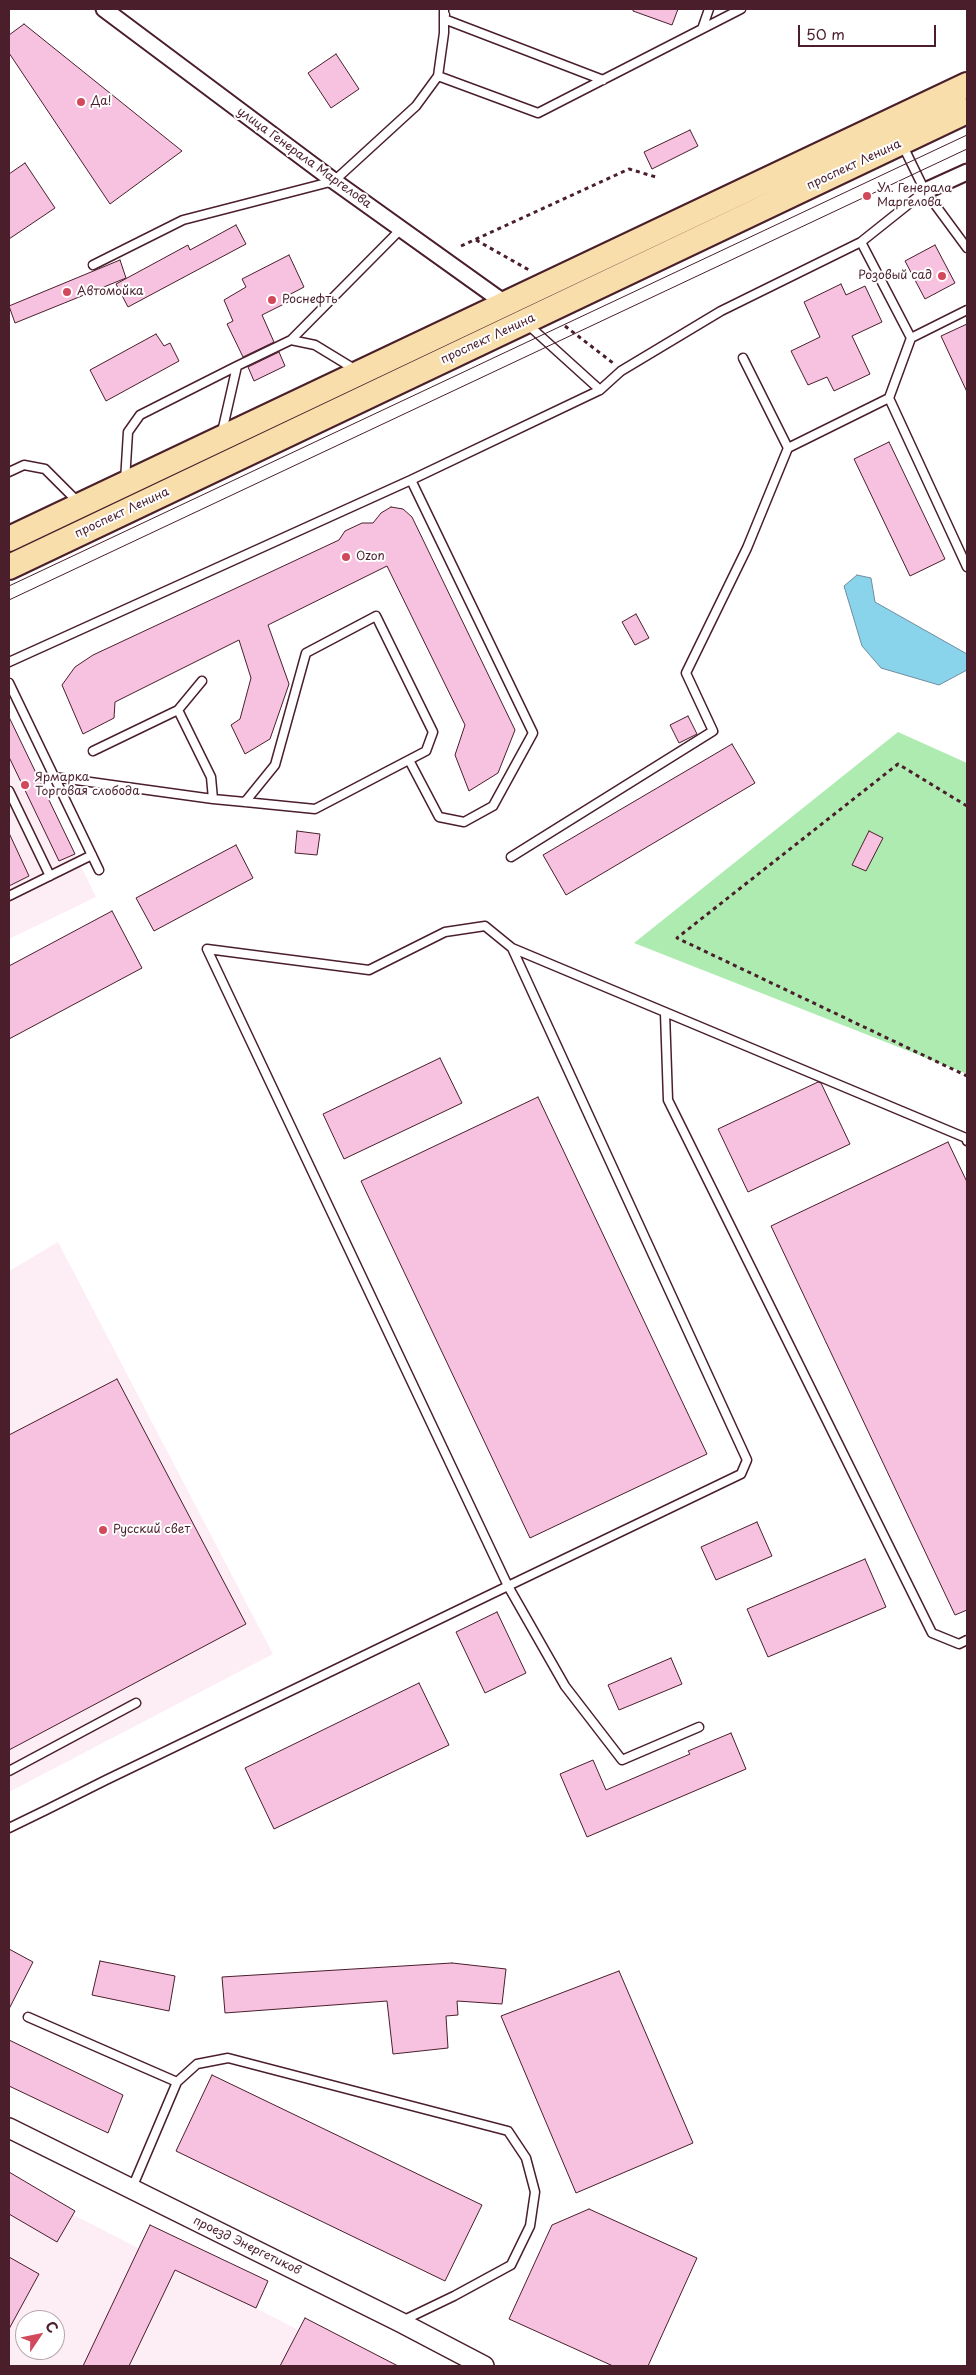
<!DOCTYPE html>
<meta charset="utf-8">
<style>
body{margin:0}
#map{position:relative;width:976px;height:2375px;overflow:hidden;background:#fff;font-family:"Playpen Sans",sans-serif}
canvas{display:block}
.frame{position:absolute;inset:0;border:10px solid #4a1f2b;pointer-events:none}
.north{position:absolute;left:15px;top:2310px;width:50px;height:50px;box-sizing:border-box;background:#fff;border:1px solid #b7a5aa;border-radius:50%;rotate:56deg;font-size:14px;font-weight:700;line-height:20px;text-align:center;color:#4a1f2b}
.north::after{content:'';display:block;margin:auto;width:18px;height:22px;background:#d1495b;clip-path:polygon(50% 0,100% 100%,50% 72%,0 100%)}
.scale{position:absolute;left:798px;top:25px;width:138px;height:22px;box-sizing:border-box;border:2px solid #4a1f2b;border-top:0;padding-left:6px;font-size:15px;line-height:18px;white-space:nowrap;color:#4a1f2b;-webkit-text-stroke:4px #fff;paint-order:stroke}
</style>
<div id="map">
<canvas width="976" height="2375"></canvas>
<div class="frame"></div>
<div class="north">С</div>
<div class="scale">50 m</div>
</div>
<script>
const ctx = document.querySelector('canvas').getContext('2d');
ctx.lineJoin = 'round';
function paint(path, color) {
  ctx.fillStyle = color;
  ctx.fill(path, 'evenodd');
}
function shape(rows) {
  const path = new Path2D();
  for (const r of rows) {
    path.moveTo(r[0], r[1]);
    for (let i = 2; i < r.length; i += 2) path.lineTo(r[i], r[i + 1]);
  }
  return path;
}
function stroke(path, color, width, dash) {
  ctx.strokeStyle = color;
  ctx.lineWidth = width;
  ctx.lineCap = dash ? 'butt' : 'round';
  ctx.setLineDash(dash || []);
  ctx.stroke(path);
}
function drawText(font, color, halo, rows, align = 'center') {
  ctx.font = font + ' "Playpen Sans",sans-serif';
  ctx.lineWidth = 4;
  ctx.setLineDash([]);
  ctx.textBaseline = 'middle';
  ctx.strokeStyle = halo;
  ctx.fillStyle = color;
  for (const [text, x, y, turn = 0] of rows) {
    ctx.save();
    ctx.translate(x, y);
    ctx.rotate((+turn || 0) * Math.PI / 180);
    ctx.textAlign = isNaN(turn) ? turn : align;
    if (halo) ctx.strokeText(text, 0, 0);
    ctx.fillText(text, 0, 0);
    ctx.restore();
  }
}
paint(shape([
 [9,717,96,897,9,939],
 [58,1242,273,1654,9,1792,9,1271],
 [9,2182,369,2366,9,2366],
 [25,2320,55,2320,55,2350,25,2350]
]), '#fdedf5');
paint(shape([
 [898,732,967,763,967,1074,634,943]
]), '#aeebb1');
const water = shape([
 [857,575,871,578,875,602,967,654,967,670,939,685,881,668,862,646,844,586,857,575]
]);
paint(water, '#89d4ea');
stroke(water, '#708c9e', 1);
const building = shape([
 [633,9,678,9,672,25,633,11,633,9],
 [24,24,182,151,110,204,9,53,9,35,24,24],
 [336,54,359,89,331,108,308,73,336,54],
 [690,130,698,146,652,169,644,152,690,130],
 [25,163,55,208,9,239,9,174,25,163],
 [236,225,246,244,128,307,116,284,188,245,190,250,236,225],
 [935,245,955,283,925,299,905,261,935,245],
 [289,255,304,287,287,296,290,301,262,315,274,342,243,357,227,324,233,321,224,300,246,287,242,279,289,255],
 [120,260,126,278,15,323,9,306,120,260],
 [841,284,846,295,865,286,882,322,852,336,870,374,834,391,827,377,808,385,791,351,820,337,804,302,841,284],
 [967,324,967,392,941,336,967,324],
 [156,334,164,346,170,343,179,361,106,401,90,370,156,334],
 [279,352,285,366,254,381,248,367,279,352],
 [889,442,945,559,910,576,854,459,889,442],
 [391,507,403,509,412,517,515,730,498,773,469,791,455,755,465,725,387,566,268,625,289,684,270,739,245,754,231,725,240,719,251,678,239,640,115,702,114,718,83,734,62,685,75,667,93,655,339,540,345,531,362,523,373,523,381,513,391,507],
 [636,614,649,638,635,645,622,622,636,614],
 [688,716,697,734,679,743,670,725,688,716],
 [9,717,75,854,59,861,9,757,9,717],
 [732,744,755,783,566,895,543,855,732,744],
 [297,831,320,834,317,855,295,853,297,831],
 [869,831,883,838,866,871,852,865,869,831],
 [9,833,29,876,9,886,9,833],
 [236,845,253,878,154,931,136,898,236,845],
 [112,911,142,968,9,1039,9,966,112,911],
 [440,1058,462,1103,344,1159,323,1114,440,1058],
 [818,1082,821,1083,850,1144,748,1192,718,1129,818,1082],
 [538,1097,707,1454,530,1538,361,1181,538,1097],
 [948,1142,967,1182,967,1610,955,1615,771,1226,948,1142],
 [117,1379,246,1624,9,1750,9,1435,117,1379],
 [757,1522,772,1556,716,1580,701,1547,757,1522],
 [865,1559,886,1607,768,1657,747,1609,865,1559],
 [497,1612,526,1673,485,1693,456,1632,497,1612],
 [671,1658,682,1684,619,1710,608,1685,671,1658],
 [419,1683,449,1745,274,1829,245,1768,419,1683],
 [731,1733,746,1769,587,1837,560,1774,593,1760,606,1790,690,1754,688,1751,731,1733],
 [9,1949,33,1962,9,2009,9,1949],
 [100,1961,175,1976,169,2011,92,1995,100,1961],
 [452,1963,506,1969,502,2004,457,2001,458,2015,446,2016,448,2048,393,2054,387,2001,225,2013,222,1977,452,1963],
 [619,1971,693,2143,576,2193,501,2016,619,1971],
 [9,2040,123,2095,108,2133,9,2086,9,2040],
 [212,2075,482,2205,445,2281,176,2151,212,2075],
 [9,2172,75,2211,57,2242,9,2214,9,2172],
 [589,2209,697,2258,648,2366,613,2366,509,2319,552,2225,589,2209],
 [150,2225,268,2281,256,2308,175,2270,129,2366,83,2366,150,2225],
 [9,2257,39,2274,9,2329,9,2257],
 [305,2318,398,2366,280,2366,305,2318]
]);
paint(building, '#f7c2df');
stroke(building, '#4a1f2b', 1);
const service = shape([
 [445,15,444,19,603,80],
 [702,29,709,9],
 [438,76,538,113,741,9],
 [902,144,925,191,967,248],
 [93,265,183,220,334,181,416,106,438,76,444,33,444,9],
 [526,323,600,390],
 [911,338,967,310],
 [291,340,401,229],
 [743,358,788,448,889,398,911,338,861,242],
 [889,398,967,567],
 [222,432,237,366,291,340,315,345,356,370],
 [9,472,24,465,45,469,79,503],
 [125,481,128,432,140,415,237,366],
 [9,662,411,480,600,390,621,371,721,311,861,242,925,191],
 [9,683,99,870],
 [178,710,202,681],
 [93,751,178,710,211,777,213,799],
 [409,760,439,817,464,822,493,806,533,733,411,480],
 [54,777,213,799,245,802,315,809,426,751,433,732,376,616,306,653,275,765,245,802],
 [9,791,50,876],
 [511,857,713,731,686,673,747,548,788,448],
 [9,896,92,855],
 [512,948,966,1138,967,1141],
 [665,1013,668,1100,932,1633,959,1644,967,1640],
 [9,1771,136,1703],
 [9,1828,46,1810,106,1780,508,1586,741,1474,747,1460,512,948,485,926,445,932,369,970,207,949,508,1586,565,1686,622,1760,699,1727],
 [28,2017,177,2082],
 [132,2188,177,2082,197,2064,228,2058,508,2131,526,2158,535,2192,530,2226,511,2265,454,2296,402,2321]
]);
const minor = shape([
 [104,9,334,181,506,304],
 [925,191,967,172]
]);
const tertiary = shape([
 [9,2128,400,2322,484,2366]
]);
const primary = shape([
 [9,539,967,85],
 [9,567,967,111]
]);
stroke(service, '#4a1f2b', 11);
stroke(minor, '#4a1f2b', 19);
stroke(tertiary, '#4a1f2b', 22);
stroke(primary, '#4a1f2b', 28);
stroke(shape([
 [476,240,529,270],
 [461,246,629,169,656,177],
 [565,326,613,363],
 [967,806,898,764,677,938,967,1076]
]), '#4a1f2b', 3, [4, 4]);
stroke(service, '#fff', 8);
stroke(minor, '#fff', 15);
stroke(tertiary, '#fff', 19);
stroke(primary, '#f8deab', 24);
stroke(shape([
 [9,586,967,135],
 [9,600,967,149]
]), '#4a1f2b', 1);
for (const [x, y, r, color] of [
 [81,102,5,"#d1495b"],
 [867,196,5,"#d1495b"],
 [942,276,5,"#d1495b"],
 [67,292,5,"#d1495b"],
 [272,300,5,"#d1495b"],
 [346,557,5,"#d1495b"],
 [25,785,5,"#d1495b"],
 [103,1530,5,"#d1495b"]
]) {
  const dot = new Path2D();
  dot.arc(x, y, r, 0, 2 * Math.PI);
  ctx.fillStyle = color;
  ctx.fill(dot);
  stroke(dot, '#fff', 2);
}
drawText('12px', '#4a1f2b', '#fff', [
 ["Да!",91,102],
 ["Ул. Генерала",877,189],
 ["Маргелова",877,203],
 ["Розовый сад",932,276,"right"],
 ["Автомойка",77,292],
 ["Роснефть",282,300],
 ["Ozon",356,557],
 ["Ярмарка",35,778],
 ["Торговая слобода",35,792],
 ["Русский свет",113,1530]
], 'left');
drawText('12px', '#4a1f2b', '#fff', [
 ["улица Генерала Маргелова",304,158,36],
 ["проспект Ленина",854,165,-25],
 ["проспект Ленина",488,339,-25],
 ["проспект Ленина",122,513,-25],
 ["проезд Энергетиков",247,2246,26]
]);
</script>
